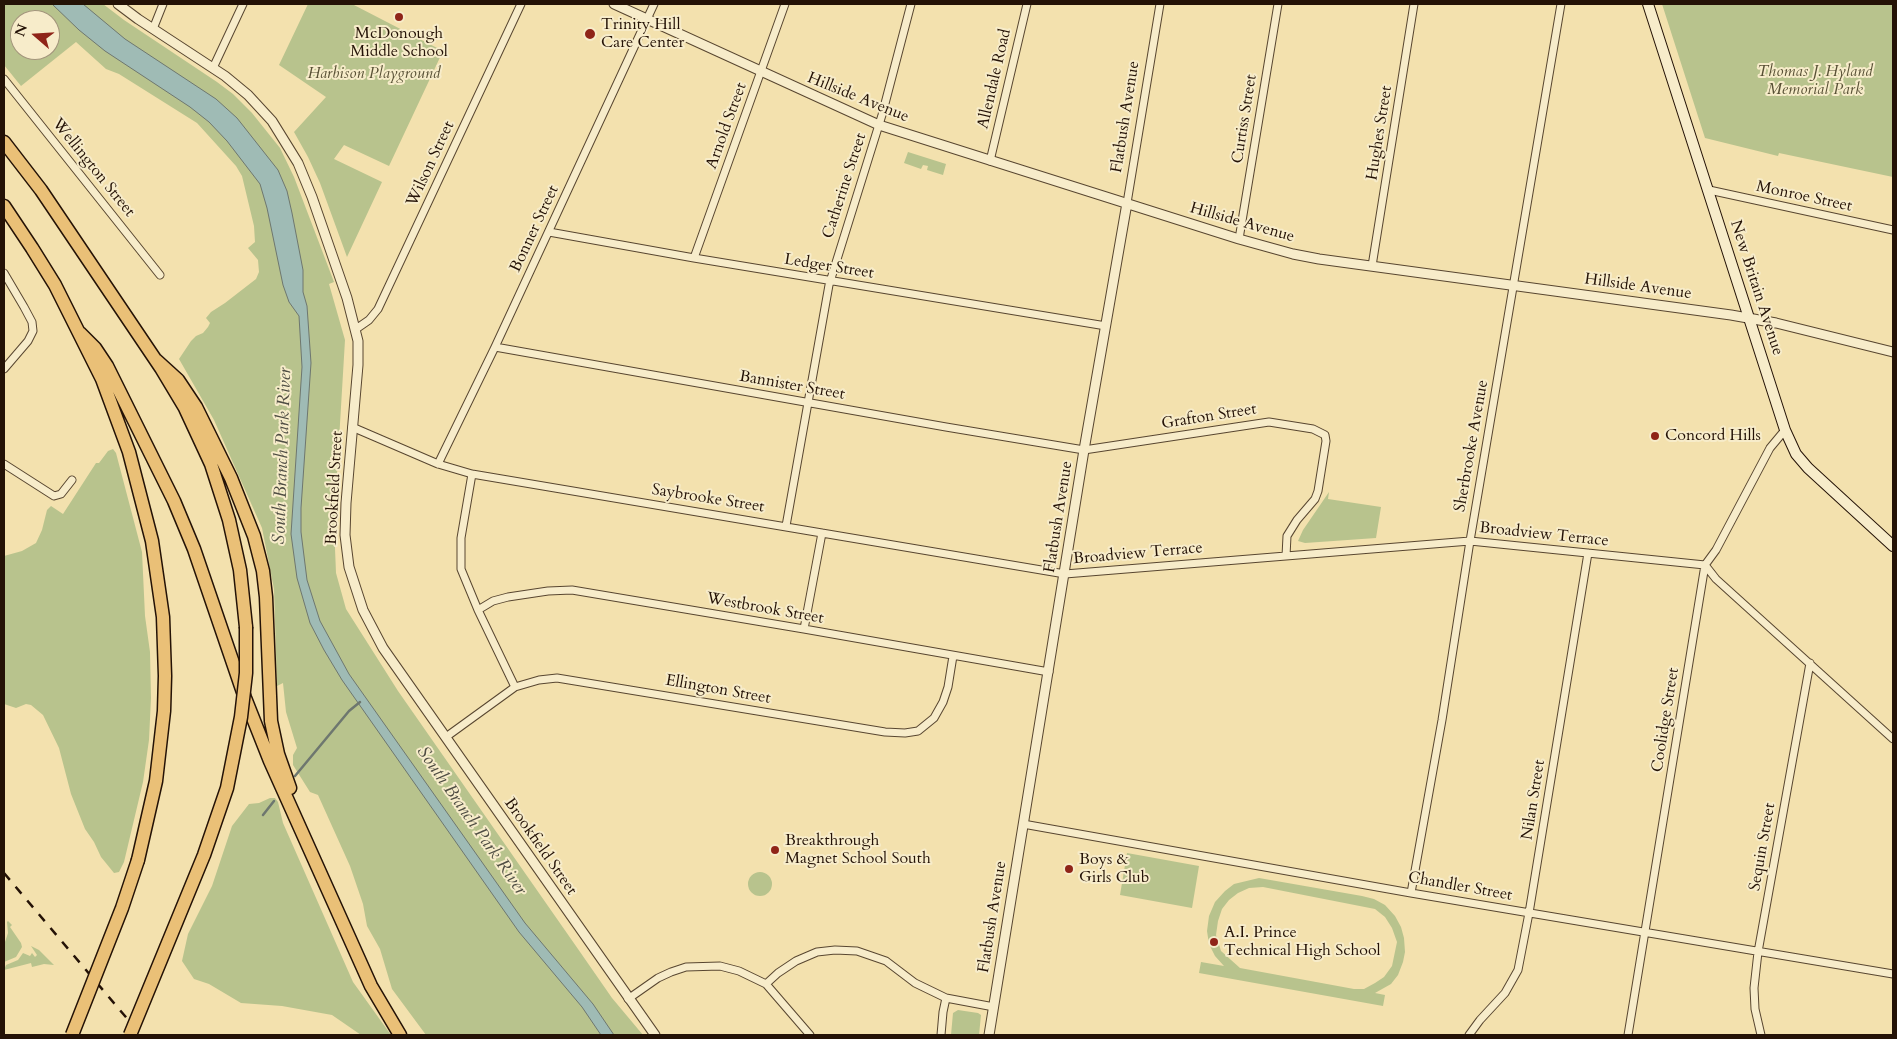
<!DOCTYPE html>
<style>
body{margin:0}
#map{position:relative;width:1897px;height:1039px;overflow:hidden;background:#f3e1ae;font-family:Cardo,serif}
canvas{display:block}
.frame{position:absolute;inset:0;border:5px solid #241206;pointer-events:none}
.north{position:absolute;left:10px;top:10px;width:50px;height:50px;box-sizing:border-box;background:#f7ecca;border:1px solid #a3957c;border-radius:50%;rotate:289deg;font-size:14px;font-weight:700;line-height:20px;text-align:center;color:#241206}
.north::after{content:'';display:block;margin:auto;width:18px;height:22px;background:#8f2418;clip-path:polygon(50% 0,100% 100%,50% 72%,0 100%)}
</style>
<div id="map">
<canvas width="1897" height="1039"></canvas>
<div class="frame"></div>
<div class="north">N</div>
</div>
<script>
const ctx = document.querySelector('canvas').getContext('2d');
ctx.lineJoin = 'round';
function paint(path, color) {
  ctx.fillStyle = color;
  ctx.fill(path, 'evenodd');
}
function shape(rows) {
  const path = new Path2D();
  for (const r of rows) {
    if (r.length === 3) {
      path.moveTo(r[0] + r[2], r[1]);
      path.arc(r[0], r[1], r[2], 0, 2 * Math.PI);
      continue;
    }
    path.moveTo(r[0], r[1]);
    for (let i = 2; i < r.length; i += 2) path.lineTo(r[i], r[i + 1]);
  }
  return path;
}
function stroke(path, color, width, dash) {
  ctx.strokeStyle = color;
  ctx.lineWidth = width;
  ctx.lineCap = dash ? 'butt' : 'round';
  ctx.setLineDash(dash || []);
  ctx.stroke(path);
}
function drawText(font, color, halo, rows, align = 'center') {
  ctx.font = font + ' Cardo,serif';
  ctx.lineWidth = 4;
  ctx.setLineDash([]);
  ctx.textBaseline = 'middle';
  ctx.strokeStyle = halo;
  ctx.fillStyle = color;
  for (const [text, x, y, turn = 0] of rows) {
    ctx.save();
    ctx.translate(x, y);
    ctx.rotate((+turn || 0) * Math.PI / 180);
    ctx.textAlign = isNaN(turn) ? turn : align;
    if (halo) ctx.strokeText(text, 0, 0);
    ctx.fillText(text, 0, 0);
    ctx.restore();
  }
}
paint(shape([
 [4,4,103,4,124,20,217,82,233,94,252,113,280,148,294,177,334,282,329,284,345,340,334,524,336,573,346,609,398,691,578,949,612,998,643,1035,426,1035,392,989,380,949,367,926,363,904,350,866,318,795,310,792,293,765,293,755,297,748,286,712,283,683,277,686,274,589,262,528,214,420,179,359,191,341,196,336,203,333,208,327,210,323,206,318,211,312,225,303,256,279,259,272,258,260,248,248,255,242,254,226,242,176,236,166,197,123,119,74,106,69,76,42,21,86,4,65],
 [20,20,50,20,50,50,20,50],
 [308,4,352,4,443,51,389,166,344,145,334,159,382,182,347,257,320,183,308,157,294,132,326,97,279,65],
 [1662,4,1893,4,1893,177,1779,153,1778,156,1705,138],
 [908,152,946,164,943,175,927,170,928,166,923,165,921,169,904,163],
 [113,449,116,453,142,552,145,616,150,652,151,698,149,740,143,782,124,862,119,872,114,873,101,857,94,842,85,829,71,794,59,748,43,715,31,705,26,704,16,708,4,704,4,556,22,551,36,543,42,530,47,510,51,506,63,514,96,463,99,463,108,451],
 [1329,492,1328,499,1381,507,1376,538,1305,543,1298,541,1303,530],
 [270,798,275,798,278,802,283,823,353,982,391,1035,361,1035,332,1015,282,1006,241,1003,209,984,194,979,182,961,188,934,212,886,232,826,249,804,259,803],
 [1127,853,1199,866,1192,908,1120,895],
 [760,884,12],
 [1259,878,1362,896,1374,899,1385,905,1395,916,1401,927,1404,938,1405,952,1403,962,1398,975,1391,984,1375,993,1385,995,1383,1006,1199,973,1201,962,1224,966,1215,956,1209,944,1207,931,1209,916,1215,902,1225,891,1234,884],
 [1263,887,1375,909,1385,917,1392,928,1397,942,1392,966,1384,977,1375,983,1364,989,1354,989,1240,968,1221,951,1216,935,1218,921,1222,909,1229,900,1238,893,1249,888],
 [8,921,12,925,10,927,21,943,22,947,16,957,4,962,4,945,8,933,7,922],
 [31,946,39,950,54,965,44,964,32,967,31,963,4,970,6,965,18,960,23,953,30,956,32,953,35,957,37,955],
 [958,1010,978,1013,981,1015,979,1035,951,1035,953,1013]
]), '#b8c38d');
const water = shape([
 [52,4,83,4,125,39,216,99,237,118,278,170,287,191,292,213,303,270,303,292,307,306,311,363,301,508,301,532,307,580,320,621,349,674,525,923,593,1004,614,1035,601,1035,582,1007,519,932,342,680,324,650,310,623,297,578,291,534,302,367,299,316,289,302,283,285,267,208,260,184,227,141,209,122,190,107,105,51,79,30,52,4]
]);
paint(water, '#9fbbb5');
stroke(water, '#6e776f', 1);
stroke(shape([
 [295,776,349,711,360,702],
 [263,815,274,801]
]), '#6e776f', 2.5);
const minor = shape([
 [153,29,163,4],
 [213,68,243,4],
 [4,79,160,275],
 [990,161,1027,4],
 [1709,190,1893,230],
 [1127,203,1160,4],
 [549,232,694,258,1106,326],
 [1239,239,1278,4],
 [694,258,785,4],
 [1372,266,1414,4],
 [4,273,24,307,32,322,33,331,28,341,4,369],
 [356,329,369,320,378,309,521,4],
 [495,347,946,427,1084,450,1269,422,1313,429,1325,435,1326,441,1318,491,1315,499,1297,520,1287,536,1286,556],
 [352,427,438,464,472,474,1065,574,1470,541,1705,565,1716,579,1893,739],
 [4,464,54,496,61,494,72,480],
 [438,464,495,347,654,4],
 [472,474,461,538,461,569,478,610,515,687],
 [786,526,829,285,882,115,911,4],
 [478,610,493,601,508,597,548,591,572,590,804,629,1049,672],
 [804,629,822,533],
 [446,737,515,687,539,680,557,678,885,732,905,733,918,731,934,718,943,702,948,687,953,656],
 [1023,824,1411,893,1893,974],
 [1411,893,1442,720,1470,541,1561,4],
 [766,984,778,973,796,961,817,952,835,950,857,951,886,961,915,983,946,998,994,1007],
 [628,999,658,978,671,972,686,967,720,966,739,971,766,984,810,1035],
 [941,1035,943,1012,946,998],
 [1469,1035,1480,1020,1505,993,1518,970,1529,913,1588,553],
 [1628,1035,1705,565,1716,550,1770,448,1785,430],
 [1761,1035,1755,1009,1754,988,1758,952,1810,663]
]);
const tertiary = shape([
 [118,4,138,19,225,76,248,95,272,121,298,163,312,197,347,298,358,341,358,365,346,503,345,535,349,567,363,610,383,648,655,1035],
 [614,4,879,125,1239,239,1293,254,1319,259,1731,315,1776,323,1893,352],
 [989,1035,1084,450,1127,203]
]);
const secondary = shape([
 [1648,4,1785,430,1796,454,1808,468,1893,546]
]);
const motorway = shape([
 [4,142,41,190,161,368,185,408,211,464,229,520,240,570,246,627],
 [4,206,32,248,55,285,102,379,129,452,152,541,163,617,165,676,164,711,156,781,138,860],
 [80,333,95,348,107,366,174,501,194,549,245,698,270,761,371,986,400,1035],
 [156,360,178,380,196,407,231,478,254,536,263,571,266,597,271,721,278,754,290,788]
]);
stroke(minor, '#584630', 9);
stroke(tertiary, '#584630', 11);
stroke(secondary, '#241206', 12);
stroke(motorway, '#241206', 15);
stroke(minor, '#f7ecca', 7);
stroke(tertiary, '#f7ecca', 9);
stroke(secondary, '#f7ecca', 10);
stroke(motorway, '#eac077', 12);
stroke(shape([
 [4,873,141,1035]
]), '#241206', 2.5, [9, 9]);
const motorwayBridge = shape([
 [72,1035,122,908,138,860],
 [130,1035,204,855,227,788,241,717,246,673,246,627]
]);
stroke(motorwayBridge, '#241206', 15, []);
stroke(motorwayBridge, '#eac077', 12);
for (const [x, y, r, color] of [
 [399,17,5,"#8f2418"],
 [590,34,6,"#8f2418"],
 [1655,436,5,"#8f2418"],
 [775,850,5,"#8f2418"],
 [1069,869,5,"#8f2418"],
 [1214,942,5,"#8f2418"]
]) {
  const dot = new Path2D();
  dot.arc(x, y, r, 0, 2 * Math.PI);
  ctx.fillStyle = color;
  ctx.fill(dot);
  stroke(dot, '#f7ecca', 2);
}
drawText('16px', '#241206', '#f7ecca', [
 ["Trinity Hill",601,25],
 ["Care Center",601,43],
 ["McDonough",399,34,"center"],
 ["Middle School",399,52,"center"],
 ["Concord Hills",1665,436],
 ["Breakthrough",785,841],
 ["Magnet School South",785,859],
 ["Boys &",1079,860],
 ["Girls Club",1079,878],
 ["A.I. Prince",1224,933],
 ["Technical High School",1224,951]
], 'left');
drawText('italic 16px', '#585035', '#f7ecca', [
 ["Thomas J. Hyland",1815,72],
 ["Memorial Park",1815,90],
 ["Harbison Playground",374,74]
]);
drawText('16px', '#241206', '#f7ecca', [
 ["Allendale Road",995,79,-77],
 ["Hillside Avenue",858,98,22],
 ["Flatbush Avenue",1126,117,-81],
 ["Curtiss Street",1245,119,-81],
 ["Arnold Street",727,126,-70],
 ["Hughes Street",1380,133,-81],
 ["Wilson Street",431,164,-65],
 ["Wellington Street",93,168,51],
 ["Catherine Street",845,186,-72],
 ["Monroe Street",1804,197,12],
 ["Hillside Avenue",1242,223,16],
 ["Bonner Street",535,229,-65],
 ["Ledger Street",829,267,9],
 ["Hillside Avenue",1638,287,8],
 ["New Britain Avenue",1756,288,72],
 ["Bannister Street",792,386,10],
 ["Grafton Street",1209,417,-9],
 ["Sherbrooke Avenue",1472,446,-80],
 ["Brookfield Street",335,488,-87],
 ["Saybrooke Street",708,499,9],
 ["Flatbush Avenue",1059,517,-81],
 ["Broadview Terrace",1544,535,6],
 ["Broadview Terrace",1138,554,-5],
 ["Westbrook Street",765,609,10],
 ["Ellington Street",718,690,10],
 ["Coolidge Street",1666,720,-81],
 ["Nilan Street",1534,800,-81],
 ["Brookfield Street",540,847,55],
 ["Sequin Street",1763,847,-80],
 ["Chandler Street",1460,887,10],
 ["Flatbush Avenue",993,917,-81]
]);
drawText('italic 18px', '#4f4d43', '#f7ecca', [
 ["South Branch Park River",283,456,-88],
 ["South Branch Park River",471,821,55]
]);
</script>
